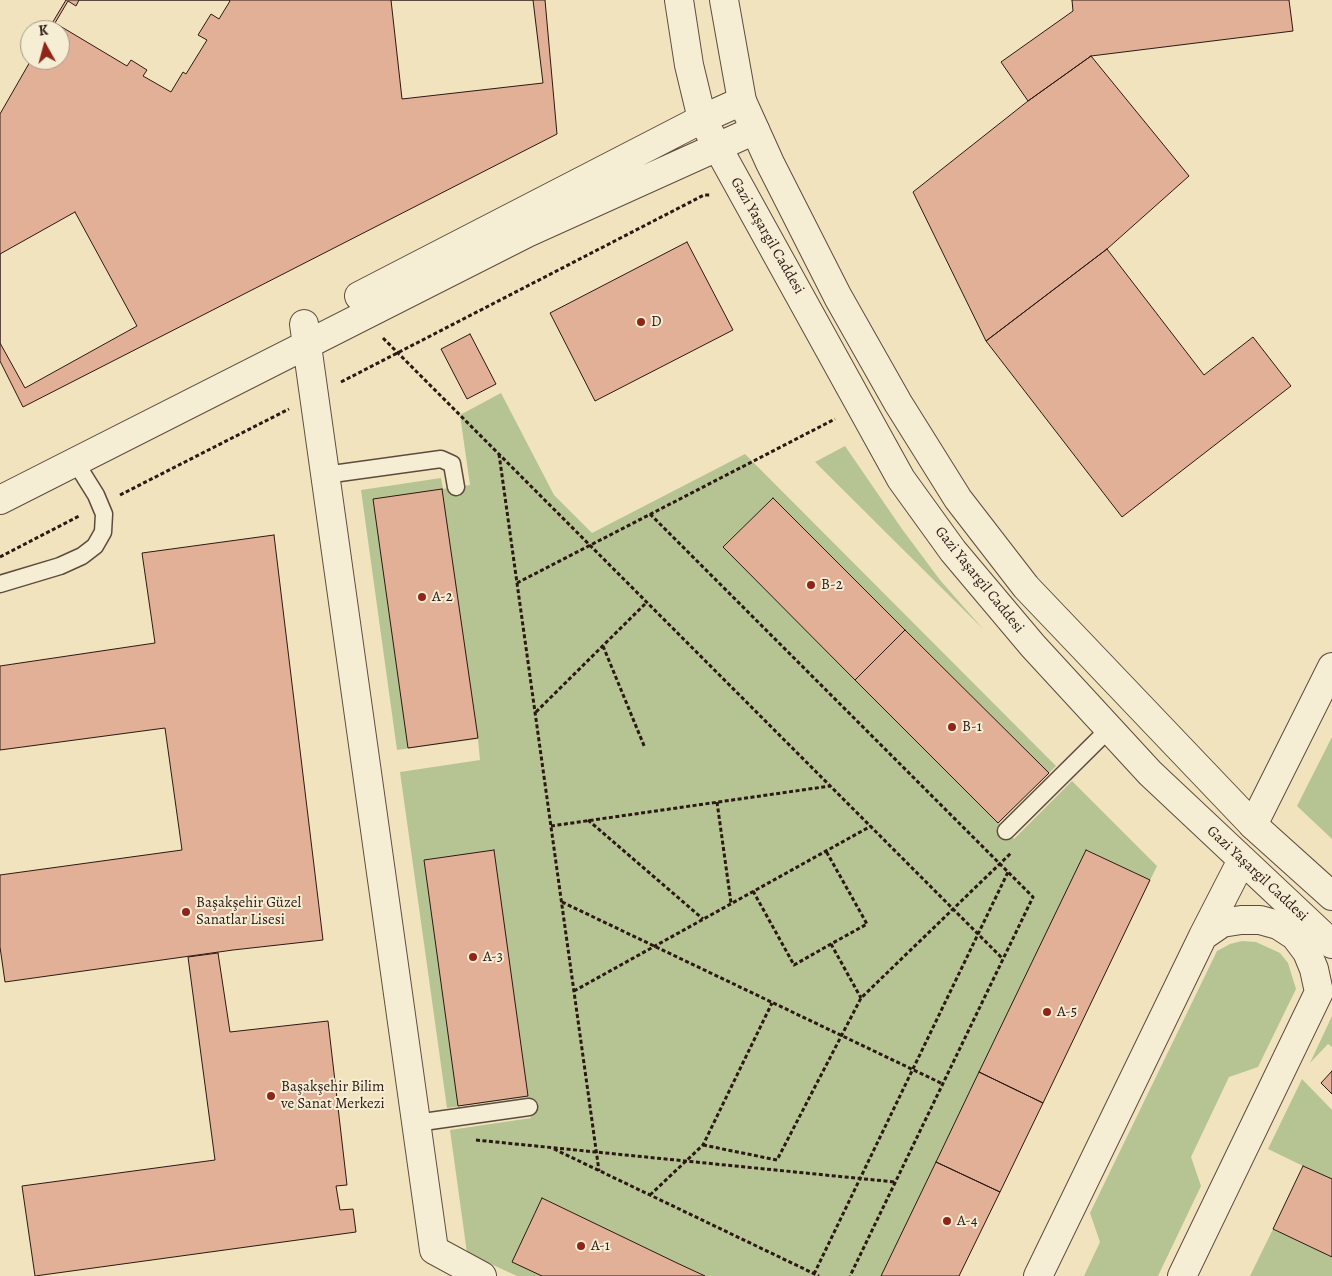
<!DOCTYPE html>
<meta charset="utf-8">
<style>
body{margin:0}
#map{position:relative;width:1332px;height:1276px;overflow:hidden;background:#f0e3bd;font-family:Alegreya,serif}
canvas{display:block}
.north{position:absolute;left:20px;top:20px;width:50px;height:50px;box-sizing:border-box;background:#f5edd4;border:1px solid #a59887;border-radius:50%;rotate:353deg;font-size:14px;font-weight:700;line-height:20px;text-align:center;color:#2c1913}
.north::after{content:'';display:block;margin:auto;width:18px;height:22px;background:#8f2418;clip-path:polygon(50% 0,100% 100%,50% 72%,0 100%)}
</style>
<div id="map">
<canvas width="1332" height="1276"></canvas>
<div class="north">K</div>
</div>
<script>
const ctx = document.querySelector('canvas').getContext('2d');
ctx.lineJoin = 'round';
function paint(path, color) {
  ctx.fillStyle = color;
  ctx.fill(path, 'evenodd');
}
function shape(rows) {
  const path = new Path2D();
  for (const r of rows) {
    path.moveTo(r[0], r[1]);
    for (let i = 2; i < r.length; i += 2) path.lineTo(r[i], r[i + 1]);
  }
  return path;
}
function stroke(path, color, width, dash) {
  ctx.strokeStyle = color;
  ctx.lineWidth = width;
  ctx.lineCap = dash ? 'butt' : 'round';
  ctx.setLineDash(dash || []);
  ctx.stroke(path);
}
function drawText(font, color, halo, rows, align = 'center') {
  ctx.font = font + ' Alegreya,serif';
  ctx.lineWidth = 4;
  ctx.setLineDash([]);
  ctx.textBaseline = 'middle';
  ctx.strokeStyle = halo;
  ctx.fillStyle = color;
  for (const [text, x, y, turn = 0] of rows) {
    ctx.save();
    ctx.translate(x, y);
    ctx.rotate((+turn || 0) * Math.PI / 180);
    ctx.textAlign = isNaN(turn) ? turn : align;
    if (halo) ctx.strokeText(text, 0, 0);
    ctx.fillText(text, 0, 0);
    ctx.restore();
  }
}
paint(shape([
 [501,393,554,495,592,533,745,454,1056,766,999,823,1014,839,1072,781,1157,866,959,1276,517,1276,467,1253,450,1130,531,1118,528,1097,447,1108,400,772,480,760,478,739,397,750,361,490,441,478,443,489,470,485,460,415],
 [845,446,902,529,940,580,983,629,815,462],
 [1332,737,1332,839,1297,806],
 [1242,941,1256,942,1280,953,1288,963,1296,989,1258,1067,1229,1077,1191,1157,1201,1186,1158,1276,1084,1276,1100,1242,1090,1213,1217,951,1230,944],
 [1332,1016,1332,1047,1328,1044,1310,1063],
 [1302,1079,1332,1110,1332,1180,1268,1149],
 [1273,1229,1332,1257,1332,1276,1250,1276]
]), '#b6c494');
const building = shape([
 [66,0,545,0,557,134,23,407,0,361,0,114,31,60,60,60,60,30,48,30,66,0],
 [79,0,229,0,230,1,219,19,211,14,198,35,207,40,186,74,183,72,171,92,143,76,147,70,131,60,127,66,55,23,68,1,76,6,79,0],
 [391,0,533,0,543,83,402,99,391,0],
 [1072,0,1289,0,1293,31,1091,56,1028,101,1001,62,1073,11,1072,0],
 [1091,56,1189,176,1107,249,986,341,913,192,1028,101,1091,56],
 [75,212,137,326,25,388,0,343,0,254,75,212],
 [687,242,733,330,595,401,550,313,687,242],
 [1107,249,1204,375,1253,337,1291,386,1122,517,986,341,1107,249],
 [470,334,496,384,467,399,441,349,470,334],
 [442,489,478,738,408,748,373,499,442,489],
 [773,498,905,630,855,680,723,547,773,498],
 [274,535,323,940,233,950,5,982,0,947,0,875,182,850,165,728,0,750,0,666,155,643,142,553,274,535],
 [905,630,1049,773,998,823,855,680,905,630],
 [494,850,528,1096,458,1106,424,860,494,850],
 [1086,850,1150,880,1043,1103,979,1072,1086,850],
 [218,953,230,1032,328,1021,347,1185,336,1186,340,1210,353,1209,356,1232,35,1276,22,1186,215,1160,188,957,218,953],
 [1332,1071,1332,1094,1321,1083,1332,1071],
 [979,1072,1043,1103,1000,1192,936,1162,979,1072],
 [936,1162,1000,1192,959,1276,881,1276,936,1162],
 [1303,1166,1332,1179,1332,1257,1273,1229,1303,1166],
 [542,1198,677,1263,705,1276,542,1276,512,1262,542,1198]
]);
paint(building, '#e2b097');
stroke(building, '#2c1913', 1);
const service = shape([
 [325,475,441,459,452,464,456,487],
 [0,584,60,566,82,556,95,546,103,532,104,514,96,495,76,463],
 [1006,831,1109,729],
 [416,1123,529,1107]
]);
const minor = shape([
 [359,296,702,119,742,101],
 [304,324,434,1250,482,1276],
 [0,500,527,233,755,130],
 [1253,825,1332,667],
 [1203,936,1242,860],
 [1038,1276,1203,936,1222,923,1241,920,1260,920,1278,925,1295,936,1307,952,1314,969,1319,992,1182,1276]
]);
const tertiary = shape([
 [679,0,689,65,702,119,901,479,953,551,1033,646,1150,773,1332,944],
 [724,0,742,101,770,163,838,297,898,403,958,499,1026,587,1253,825,1332,896]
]);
stroke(service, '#5d4c3e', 19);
stroke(minor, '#5d4c3e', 30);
stroke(tertiary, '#5d4c3e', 30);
stroke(shape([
 [383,338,1003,959],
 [341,382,704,195,711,195],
 [499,454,599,1171],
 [120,495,289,409],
 [650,514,1033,897,850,1276],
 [0,557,79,516],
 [517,583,835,419],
 [603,646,645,748],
 [536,712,647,602],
 [717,802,731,903],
 [588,820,703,919],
 [551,826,830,786],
 [753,891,794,965,831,944,867,924,826,851],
 [562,902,943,1084],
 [831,944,861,998],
 [574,991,871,826],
 [476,1140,895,1182],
 [703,1145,777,1160,861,998,1011,853],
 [554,1149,819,1276],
 [650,1195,703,1145,772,1003],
 [814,1274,1008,872]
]), '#2c1913', 3, [4, 2.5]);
stroke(service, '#f5edd4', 16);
stroke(minor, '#f5edd4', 28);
stroke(tertiary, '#f5edd4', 28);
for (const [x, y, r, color] of [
 [641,322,5,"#8f2418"],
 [811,585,5,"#8f2418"],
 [422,597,5,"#8f2418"],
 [952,727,5,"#8f2418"],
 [186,912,5,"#8f2418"],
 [473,957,5,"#8f2418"],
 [1047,1012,5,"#8f2418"],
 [271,1096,5,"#8f2418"],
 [947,1221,5,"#8f2418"],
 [581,1246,5,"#8f2418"]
]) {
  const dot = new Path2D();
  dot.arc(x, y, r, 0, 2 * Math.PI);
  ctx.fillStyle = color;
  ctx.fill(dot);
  stroke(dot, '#f5edd4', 2);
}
drawText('15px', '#2c1913', '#f5edd4', [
 ["Gazi Yaşargil Caddesi",767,236,60],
 ["Gazi Yaşargil Caddesi",979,580,51],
 ["Gazi Yaşargil Caddesi",1257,874,43]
]);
drawText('15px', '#2c1913', '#f5edd4', [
 ["D",651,322],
 ["B-2",821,585],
 ["A-2",432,597],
 ["B-1",962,727],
 ["Başakşehir Güzel",196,903],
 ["Sanatlar Lisesi",196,920],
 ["A-3",483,957],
 ["A-5",1057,1012],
 ["Başakşehir Bilim",281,1087],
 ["ve Sanat Merkezi",281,1104],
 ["A-4",957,1221],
 ["A-1",591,1246]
], 'left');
</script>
